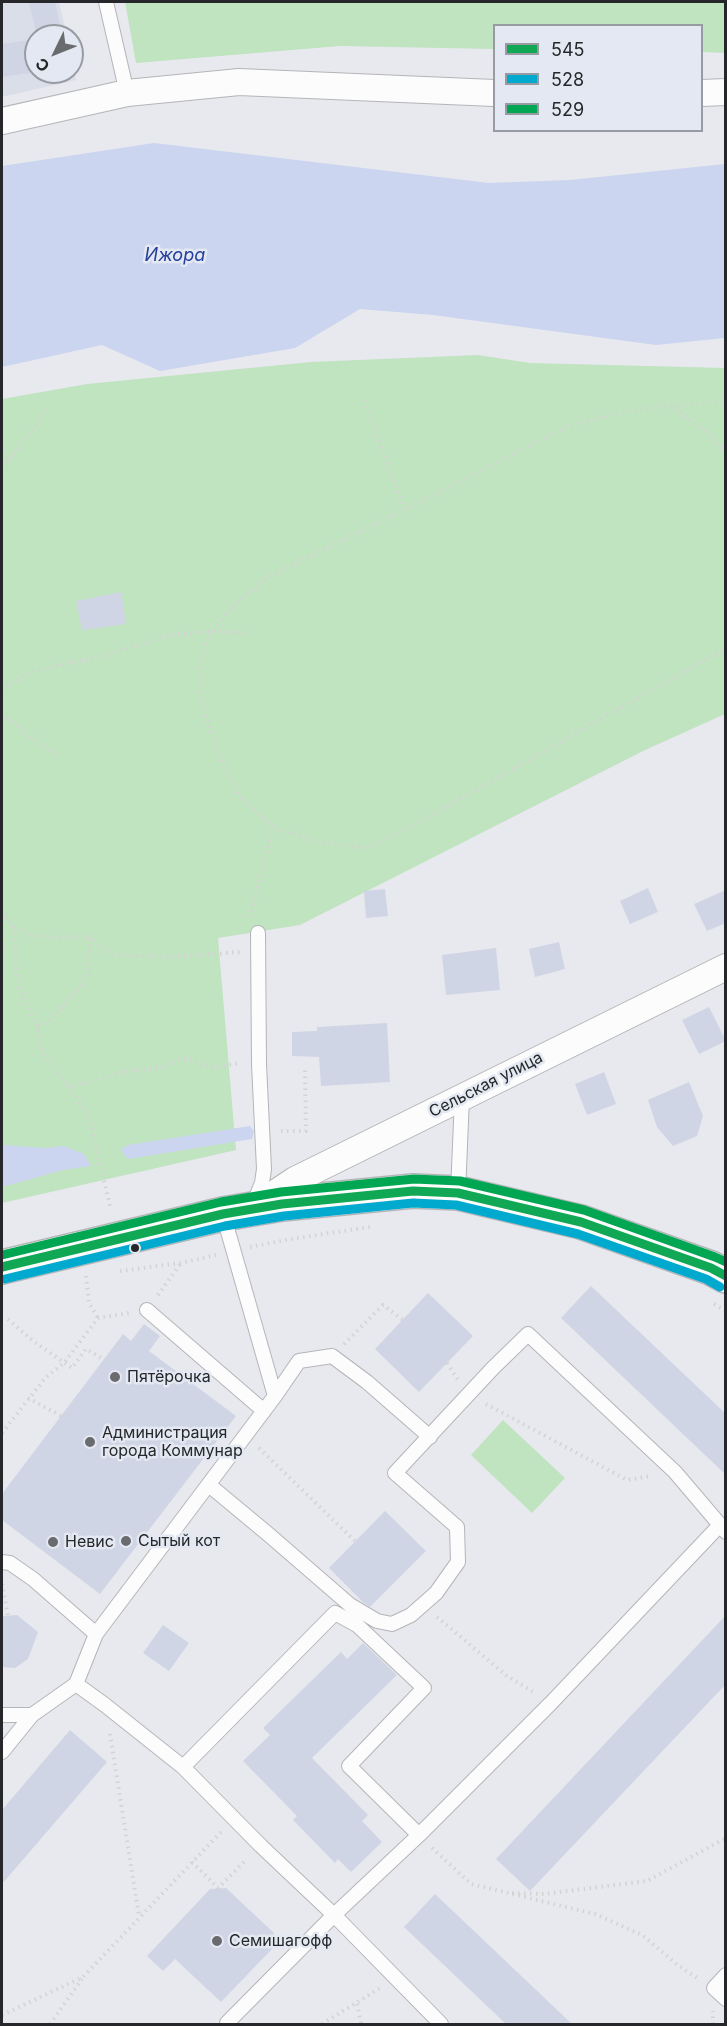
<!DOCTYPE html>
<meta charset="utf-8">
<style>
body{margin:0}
#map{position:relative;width:727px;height:2026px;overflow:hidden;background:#e8e9ee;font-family:Inter,sans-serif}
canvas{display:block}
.frame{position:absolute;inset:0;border:3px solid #25272a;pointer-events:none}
.legend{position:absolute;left:493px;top:24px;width:210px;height:108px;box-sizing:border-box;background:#e4e8f2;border:2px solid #989ba2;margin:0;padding:8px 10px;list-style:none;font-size:18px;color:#25272a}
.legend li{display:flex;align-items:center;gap:12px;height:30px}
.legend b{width:30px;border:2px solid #989ba2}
.north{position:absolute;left:24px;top:24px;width:60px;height:60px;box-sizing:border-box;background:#e4e8f2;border:2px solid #989ba2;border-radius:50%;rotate:227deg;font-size:16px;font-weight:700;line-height:24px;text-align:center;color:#25272a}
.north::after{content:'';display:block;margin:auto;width:21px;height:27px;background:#696b6f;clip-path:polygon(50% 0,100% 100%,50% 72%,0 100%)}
</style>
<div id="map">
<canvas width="727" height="2026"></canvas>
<div class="frame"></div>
<ul class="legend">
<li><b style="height:8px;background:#10a855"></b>545</li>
<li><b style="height:8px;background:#00a9ce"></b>528</li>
<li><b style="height:8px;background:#00a651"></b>529</li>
</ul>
<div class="north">С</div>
</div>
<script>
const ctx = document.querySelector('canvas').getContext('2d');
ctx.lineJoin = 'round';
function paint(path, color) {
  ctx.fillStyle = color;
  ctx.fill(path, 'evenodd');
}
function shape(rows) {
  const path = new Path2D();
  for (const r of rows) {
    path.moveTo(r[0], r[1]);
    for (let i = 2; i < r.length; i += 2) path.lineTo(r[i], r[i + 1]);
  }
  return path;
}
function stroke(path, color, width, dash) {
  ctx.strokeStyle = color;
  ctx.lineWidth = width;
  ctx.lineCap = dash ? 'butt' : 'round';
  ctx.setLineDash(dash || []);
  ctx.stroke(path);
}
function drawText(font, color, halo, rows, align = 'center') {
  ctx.font = font + ' Inter,sans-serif';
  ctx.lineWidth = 5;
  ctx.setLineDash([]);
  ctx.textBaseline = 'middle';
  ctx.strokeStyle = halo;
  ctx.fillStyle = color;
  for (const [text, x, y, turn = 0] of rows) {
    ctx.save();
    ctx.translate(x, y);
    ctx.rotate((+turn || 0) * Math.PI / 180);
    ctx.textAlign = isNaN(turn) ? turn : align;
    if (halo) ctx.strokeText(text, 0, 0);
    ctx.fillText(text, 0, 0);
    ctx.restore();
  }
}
paint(shape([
 [2,2,59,2,67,36,36,36,36,72,72,72,72,60,76,80,2,97]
]), '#dadee9');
paint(shape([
 [125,2,725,2,725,53,702,52,702,26,494,26,494,49,340,46,136,63],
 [478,355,530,363,725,368,725,714,643,751,300,925,218,938,236,1150,2,1203,2,399,87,384,311,362],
 [503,1420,565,1478,532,1513,471,1455]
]), '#c0e3c0');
paint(shape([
 [154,143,489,183,570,180,725,164,725,338,656,345,433,315,360,309,295,348,160,371,102,345,2,367,2,166],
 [250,1126,254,1131,252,1139,128,1159,120,1150,128,1145],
 [6,1145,44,1148,64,1146,84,1154,91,1166,63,1170,2,1187,2,1146]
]), '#cbd5ef');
paint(shape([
 [29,2,55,2,62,34,37,36],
 [36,39,36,72,2,77,2,44],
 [121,592,126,624,82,630,76,601],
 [648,888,658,912,630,924,620,901],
 [385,889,388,916,366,918,364,891],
 [726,890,726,923,707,931,694,904],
 [559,942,565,969,535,977,529,949],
 [496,948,500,990,446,995,442,955],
 [709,1007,726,1041,699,1054,682,1020],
 [387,1023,390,1082,321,1086,319,1057,292,1056,292,1032,317,1031,317,1027],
 [604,1072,616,1104,587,1115,575,1084],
 [689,1082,703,1116,697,1136,673,1146,657,1127,648,1100],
 [591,1286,726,1414,726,1475,561,1318],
 [428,1293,473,1336,419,1392,375,1349],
 [144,1324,160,1336,149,1351,236,1416,100,1594,2,1520,2,1494,123,1334,131,1341],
 [385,1511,426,1551,370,1607,364,1603,329,1568],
 [17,1615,38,1632,28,1659,15,1668,2,1667,2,1616],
 [726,1615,726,1684,530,1891,496,1859],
 [163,1625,189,1643,169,1671,143,1653],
 [363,1643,397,1675,312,1758,368,1815,362,1821,382,1842,351,1872,338,1859,335,1863,293,1820,297,1816,243,1761,270,1735,263,1728,341,1652,347,1659],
 [70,1730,107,1762,2,1884,2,1810],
 [226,1888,274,1933,272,1949,221,2002,175,1959,163,1971,147,1956,210,1889],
 [435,1894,573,2025,507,2025,404,1927]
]), '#cfd5e4');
const lane = shape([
 [106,2,127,93],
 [458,1193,462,1097],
 [253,1205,262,1183,264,1169,259,1064,258,933],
 [147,1310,264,1411],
 [275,1396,299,1361,332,1356,367,1382,430,1437],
 [209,1485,268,1534,350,1605,377,1621,392,1624,411,1615,436,1593,458,1562,457,1527,395,1473,493,1368,528,1334,675,1472,726,1532],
 [2,1562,10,1563,33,1579,96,1634],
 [76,1684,96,1634,275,1396,223,1214],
 [2,1715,32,1715,76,1684,105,1705,183,1767,261,1846,334,1915,441,2024],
 [2,1752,32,1715],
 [183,1767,335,1613,357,1625,424,1688,349,1766,419,1835,334,1915,227,2023],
 [419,1835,551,1703,719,1526],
 [726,1975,714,1988,726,1999]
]);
const street = shape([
 [702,93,726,92],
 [2,121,127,93,239,82,494,93],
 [256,1206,295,1180,726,967]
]);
const secondary = shape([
 [2,1267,223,1214,282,1204,413,1191,458,1193,581,1222,711,1268,726,1276]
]);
stroke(lane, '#b4b5b9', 16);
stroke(street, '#b4b5b9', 28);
stroke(secondary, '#b4b5b9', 36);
stroke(shape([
 [364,401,404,508],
 [673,406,726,400],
 [726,453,716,441,672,406,621,412,567,427,264,580,231,608,213,631,202,653,201,700,218,753,239,795,273,827,315,841,368,848,423,820,726,648],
 [2,468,48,409],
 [2,690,31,672,109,654,171,635,213,631,250,633],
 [2,714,57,756],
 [2,913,14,927,32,936,60,938,89,936,111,955,174,957,240,952],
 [250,917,273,827],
 [14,927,16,969,22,996,38,1027,42,1052,88,1113,111,1210],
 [38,1027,57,1013,82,984,90,972,89,936],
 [68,1087,125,1072,160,1068,184,1058,194,1060,211,1068,240,1063],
 [281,1131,306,1131,305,1069],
 [250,1247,291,1239,370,1227],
 [120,1271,181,1263,216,1255],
 [86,1276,89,1303,98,1318],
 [158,1295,181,1263],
 [714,1304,726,1311],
 [8,1319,33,1341,72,1368,86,1349,103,1359],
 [344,1344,383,1305,403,1320],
 [447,1363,458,1380],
 [28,1398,61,1416],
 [486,1404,627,1480,651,1476],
 [2,1433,45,1378,64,1363,98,1318,129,1313],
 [259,1448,356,1542],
 [2,1584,8,1615],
 [437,1617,507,1676,535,1693],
 [110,1734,139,1916],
 [432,1848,471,1884,595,1914,642,1935,679,1966,699,1979],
 [192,1862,218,1888,247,1859],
 [512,1893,544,1894,647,1881,726,1838],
 [357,2004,361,2024],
 [2,2015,83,1977,221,1832],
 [50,2024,82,1979],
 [322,2024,380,1988],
 [713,2024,713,2011]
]), '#d3d3d4', 4, [1.5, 4.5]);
stroke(lane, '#fcfcfc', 14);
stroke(street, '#fcfcfc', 26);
stroke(secondary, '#fcfcfc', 33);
stroke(shape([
 [2,1267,223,1214,282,1204,413,1191,458,1193,581,1222,711,1268,726,1276]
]), '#10a855', 9);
stroke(shape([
 [5,1279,225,1226,284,1216,413,1203,456,1205,578,1234,706,1279,720,1287]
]), '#00a9ce', 9);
stroke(shape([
 [2,1255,221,1202,281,1192,414,1179,460,1181,584,1210,715,1257,726,1262]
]), '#00a651', 9);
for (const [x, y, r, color] of [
 [135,1248,5,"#25272a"],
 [115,1377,6,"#696b6f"],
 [90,1442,6,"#696b6f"],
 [126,1541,6,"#696b6f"],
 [53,1542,6,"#696b6f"],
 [217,1941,6,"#696b6f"]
]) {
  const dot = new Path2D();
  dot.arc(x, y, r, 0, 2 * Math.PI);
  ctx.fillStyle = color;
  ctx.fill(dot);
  stroke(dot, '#e4e8f2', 2);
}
drawText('16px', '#25272a', '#e4e8f2', [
 ["Сельская улица",486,1085,-27]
]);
drawText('16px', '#25272a', '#e4e8f2', [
 ["Пятёрочка",127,1377],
 ["Администрация",102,1433],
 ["города Коммунар",102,1451],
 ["Сытый кот",138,1541],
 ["Невис",65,1542],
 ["Семишагофф",229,1941]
], 'left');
drawText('italic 18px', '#25409d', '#e4e8f2', [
 ["Ижора",175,256]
]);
</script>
